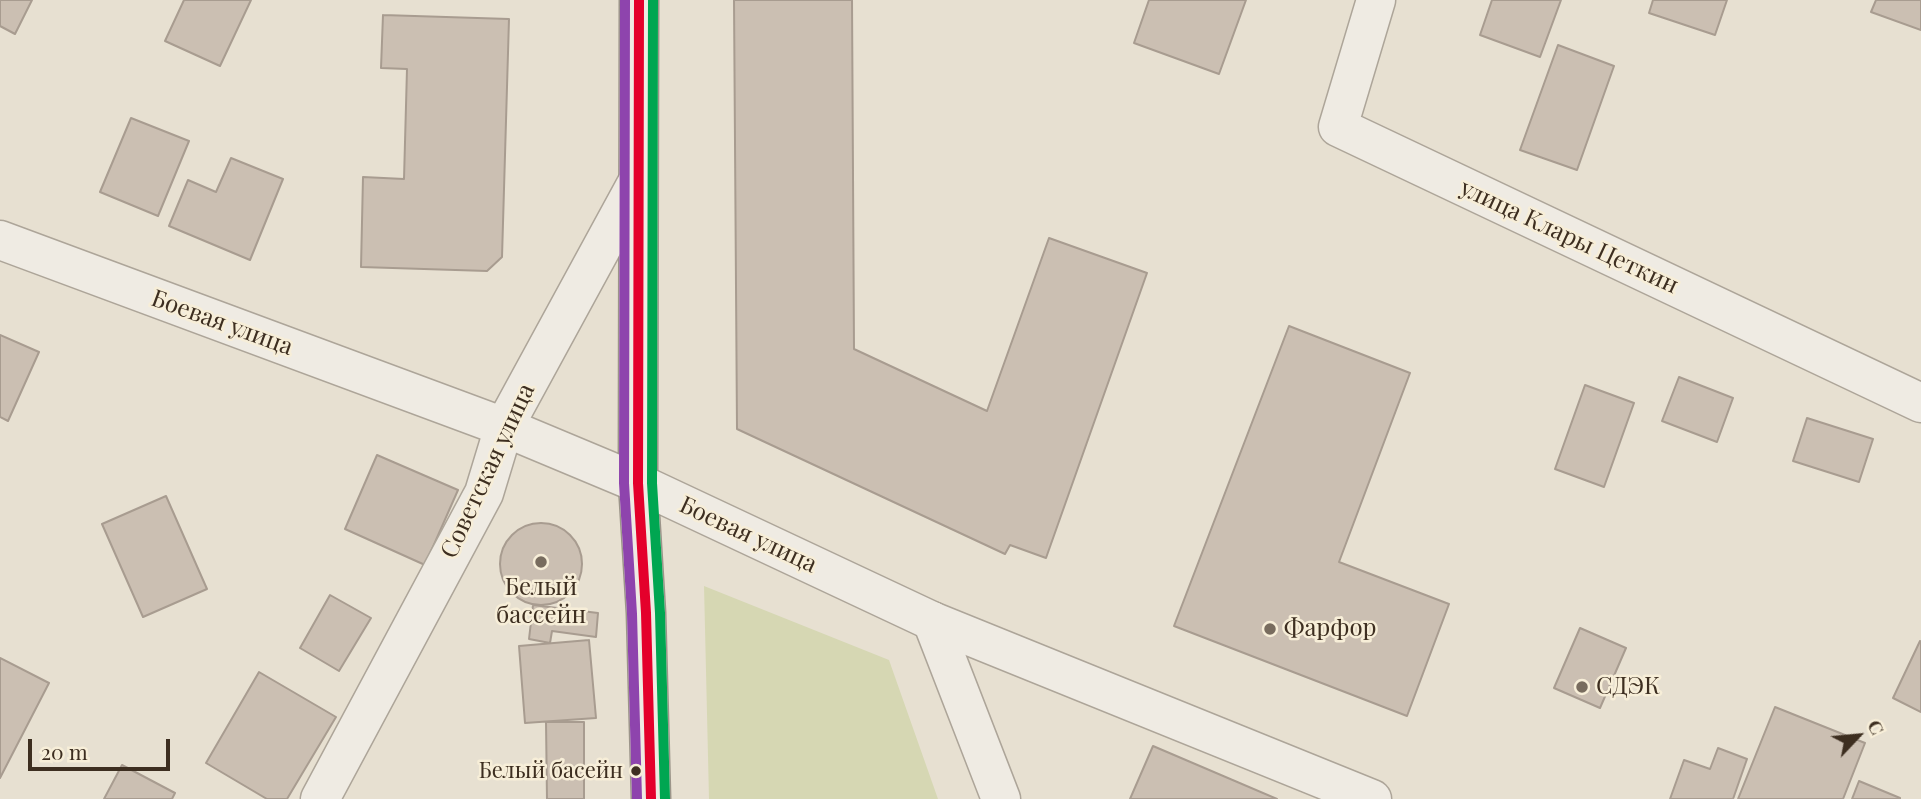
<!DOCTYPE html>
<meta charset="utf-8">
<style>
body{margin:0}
#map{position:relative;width:1921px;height:799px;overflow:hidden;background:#e7e0d1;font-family:"Playfair Display",serif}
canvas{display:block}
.north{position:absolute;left:1823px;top:701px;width:70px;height:70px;-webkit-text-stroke:5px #f7eed8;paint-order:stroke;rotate:64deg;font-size:19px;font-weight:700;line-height:28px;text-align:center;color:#3d2e20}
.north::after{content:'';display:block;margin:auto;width:24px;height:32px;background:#3d2e20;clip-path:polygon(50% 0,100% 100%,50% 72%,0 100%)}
.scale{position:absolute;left:28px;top:739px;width:142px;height:32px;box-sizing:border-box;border:4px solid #3d2e20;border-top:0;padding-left:9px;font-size:21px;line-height:24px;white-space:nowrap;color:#3d2e20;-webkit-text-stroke:5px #f7eed8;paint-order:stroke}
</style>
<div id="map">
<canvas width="1921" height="799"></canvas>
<div class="north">С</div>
<div class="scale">20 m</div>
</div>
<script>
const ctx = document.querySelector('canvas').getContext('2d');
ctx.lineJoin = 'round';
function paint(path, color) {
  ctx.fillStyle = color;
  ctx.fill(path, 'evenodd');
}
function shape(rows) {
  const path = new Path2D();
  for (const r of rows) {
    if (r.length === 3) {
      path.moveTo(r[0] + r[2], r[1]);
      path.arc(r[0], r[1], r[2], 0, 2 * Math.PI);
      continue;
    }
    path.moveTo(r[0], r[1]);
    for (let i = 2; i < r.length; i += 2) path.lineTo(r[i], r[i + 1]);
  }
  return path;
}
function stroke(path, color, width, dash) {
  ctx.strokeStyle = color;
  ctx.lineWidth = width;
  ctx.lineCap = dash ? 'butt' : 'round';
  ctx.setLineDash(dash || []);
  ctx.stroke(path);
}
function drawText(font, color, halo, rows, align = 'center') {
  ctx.font = font + ' "Playfair Display",serif';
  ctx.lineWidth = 5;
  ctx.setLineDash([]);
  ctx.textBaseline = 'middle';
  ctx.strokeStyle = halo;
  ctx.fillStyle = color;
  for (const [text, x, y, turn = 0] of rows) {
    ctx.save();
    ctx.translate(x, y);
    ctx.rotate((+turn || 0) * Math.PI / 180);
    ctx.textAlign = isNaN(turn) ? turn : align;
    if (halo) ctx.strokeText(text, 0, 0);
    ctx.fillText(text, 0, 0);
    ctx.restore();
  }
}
paint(shape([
 [704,586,889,660,938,799,709,799]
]), '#d6d7b3');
const building = shape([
 [0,0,32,0,15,34,0,26,0,0],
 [184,0,251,0,220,66,165,41,184,0],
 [734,0,852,0,854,349,987,411,1049,238,1147,273,1046,558,1010,545,1005,554,737,429,734,0],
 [1149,0,1246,0,1219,74,1134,43,1149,0],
 [1492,0,1561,0,1540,57,1480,35,1492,0],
 [1653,0,1727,0,1715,35,1649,13,1653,0],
 [1876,0,1921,0,1921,30,1871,12,1876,0],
 [383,15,509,19,502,257,487,271,361,267,363,177,404,179,407,69,381,68,383,15],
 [1558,45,1614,66,1577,170,1520,150,1558,45],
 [131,118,189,141,158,216,100,192,131,118],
 [231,158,283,179,250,260,169,226,188,180,216,192,231,158],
 [1289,326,1410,373,1339,562,1449,604,1407,716,1174,626,1289,326],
 [0,335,39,352,8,421,0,417,0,335],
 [1679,377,1733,398,1717,442,1662,421,1679,377],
 [1585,385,1634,403,1604,487,1555,469,1585,385],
 [1807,418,1873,439,1859,482,1793,461,1807,418],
 [377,455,458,490,425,565,345,529,377,455],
 [166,496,207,589,143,617,102,524,166,496],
 [541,564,41],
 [330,595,371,618,339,671,300,648,330,595],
 [533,605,598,613,596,637,552,631,550,643,529,639,533,605],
 [1580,628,1626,648,1600,708,1554,688,1580,628],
 [589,640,596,718,525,723,519,646,589,640],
 [1920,641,1921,642,1921,712,1893,698,1920,641],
 [0,658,49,683,0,778,0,658],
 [259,672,336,717,287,799,267,799,206,763,259,672],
 [1775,707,1865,743,1843,799,1738,799,1775,707],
 [546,722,584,722,584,799,547,799,546,722],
 [1153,746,1277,799,1130,799,1153,746],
 [1718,748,1747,759,1733,799,1670,799,1684,760,1710,769,1718,748],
 [122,765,175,793,172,799,104,799,122,765],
 [1859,781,1900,798,1900,799,1852,799,1859,781]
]);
paint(building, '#cbbfb2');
stroke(building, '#a89c90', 2);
const minor = shape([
 [1376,0,1338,127,1921,403],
 [932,621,1001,799],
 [320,799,484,493,504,427,638,181]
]);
const tertiary = shape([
 [0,240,504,427,638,483,932,621,1372,799]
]);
const secondary = shape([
 [639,0,638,483,646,613,651,799]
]);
stroke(minor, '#ada599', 41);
stroke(tertiary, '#ada599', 41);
stroke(secondary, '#9c958a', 41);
stroke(minor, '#efebe3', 38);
stroke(tertiary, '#efebe3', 38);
stroke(secondary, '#efebe3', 38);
stroke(shape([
 [639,0,638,483,646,613,651,799]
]), '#e4002b', 10);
stroke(shape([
 [625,0,624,483,632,614,637,799]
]), '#8e44ad', 10);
stroke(shape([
 [653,0,652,483,660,613,665,799]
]), '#00a651', 10);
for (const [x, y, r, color] of [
 [541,562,7,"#786c5e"],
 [1270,629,7,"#786c5e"],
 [1582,687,7,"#786c5e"],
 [636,771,6,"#3d2e20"]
]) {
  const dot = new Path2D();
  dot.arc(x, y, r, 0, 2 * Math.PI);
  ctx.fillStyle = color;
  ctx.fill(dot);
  stroke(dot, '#f7eed8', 2.5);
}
drawText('22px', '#3d2e20', '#f7eed8', [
 ["Белый басейн",623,771]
], 'right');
drawText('24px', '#3d2e20', '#f7eed8', [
 ["улица Клары Цеткин",1569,237,25],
 ["Боевая улица",222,323,20],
 ["Советская улица",488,471,-65],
 ["Боевая улица",748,535,25]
]);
drawText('24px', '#3d2e20', '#f7eed8', [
 ["Белый",541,588,"center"],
 ["баcсейн",541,616,"center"],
 ["Фарфор",1284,629],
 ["СДЭК",1596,687]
], 'left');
</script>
